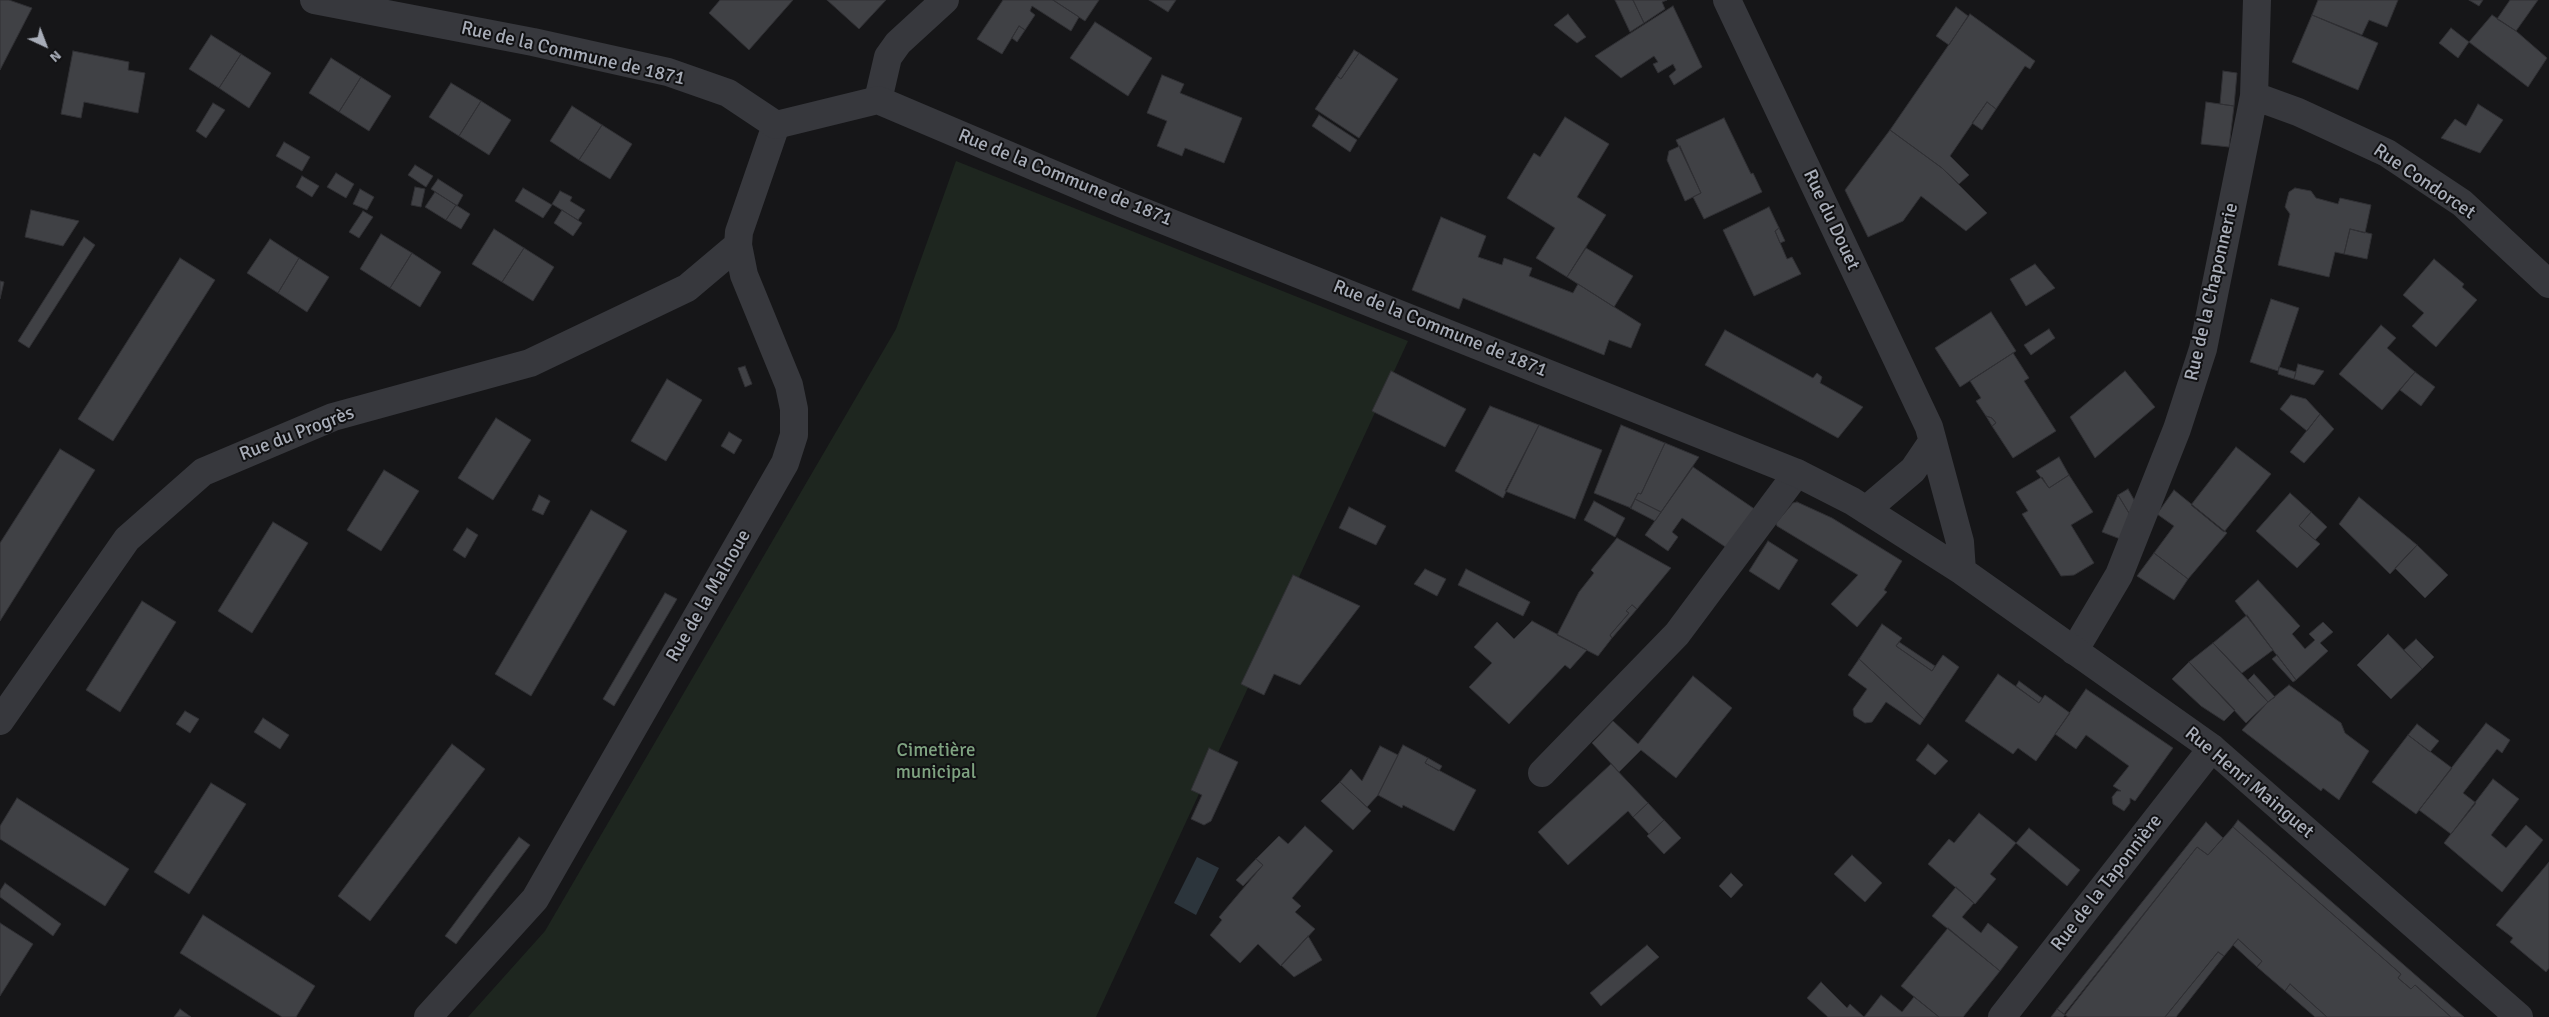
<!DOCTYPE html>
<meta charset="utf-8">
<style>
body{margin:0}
#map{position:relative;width:2549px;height:1017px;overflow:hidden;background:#161618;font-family:Signika,sans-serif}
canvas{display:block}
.north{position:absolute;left:20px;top:20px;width:50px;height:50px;-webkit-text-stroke:4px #111113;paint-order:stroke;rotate:137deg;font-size:14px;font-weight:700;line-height:20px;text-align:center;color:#a8adb8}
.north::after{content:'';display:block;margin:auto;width:18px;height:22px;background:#a8adb8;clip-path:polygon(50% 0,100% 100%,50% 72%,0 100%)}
</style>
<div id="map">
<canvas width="2549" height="1017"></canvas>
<div class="north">N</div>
</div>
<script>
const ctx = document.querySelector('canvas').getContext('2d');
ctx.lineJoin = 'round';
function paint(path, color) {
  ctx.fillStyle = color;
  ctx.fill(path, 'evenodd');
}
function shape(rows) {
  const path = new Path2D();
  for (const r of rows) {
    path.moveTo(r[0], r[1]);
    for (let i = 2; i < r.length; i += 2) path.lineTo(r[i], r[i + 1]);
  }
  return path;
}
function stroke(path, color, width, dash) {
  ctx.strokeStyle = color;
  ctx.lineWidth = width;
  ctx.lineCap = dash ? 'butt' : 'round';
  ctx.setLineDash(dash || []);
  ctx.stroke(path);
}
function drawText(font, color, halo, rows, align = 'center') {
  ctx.font = font + ' Signika,sans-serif';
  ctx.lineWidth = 4;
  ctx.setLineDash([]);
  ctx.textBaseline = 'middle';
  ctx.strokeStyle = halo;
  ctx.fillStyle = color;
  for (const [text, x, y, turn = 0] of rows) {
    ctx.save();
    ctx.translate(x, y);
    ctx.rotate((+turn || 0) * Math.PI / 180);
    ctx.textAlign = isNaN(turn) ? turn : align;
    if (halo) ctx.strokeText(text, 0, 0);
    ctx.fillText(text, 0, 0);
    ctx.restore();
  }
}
paint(shape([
 [956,161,1408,341,1096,1017,468,1017,545,931,896,329]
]), '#1e261f');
paint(shape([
 [1197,857,1219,868,1196,915,1174,903]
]), '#2c353c');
const building = shape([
 [0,0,9,0,32,8,0,70,0,0],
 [720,0,793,0,749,50,709,13,720,0],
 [827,0,886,0,859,29,827,0],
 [1003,0,1053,0,1079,17,1071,31,1032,6,1030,11,1035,15,1025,30,1019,26,1002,54,977,39,1003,0],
 [1053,0,1099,0,1085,21,1053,0],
 [1149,0,1176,0,1168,12,1149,0],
 [1615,0,1633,0,1644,23,1630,32,1615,0],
 [1633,0,1667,0,1662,2,1665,9,1644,23,1633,0],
 [2318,0,2398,0,2387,27,2369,20,2362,35,2312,15,2318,0],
 [2469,0,2483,0,2479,6,2469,0],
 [2510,0,2538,0,2516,31,2497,19,2510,0],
 [1673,6,1702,67,1674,85,1669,76,1676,70,1673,64,1658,73,1653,64,1658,62,1654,56,1621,78,1595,56,1673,6],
 [1956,7,1968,16,1949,45,1936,36,1956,7],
 [1568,14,1586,37,1577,43,1554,25,1568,14],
 [1970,14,2035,61,2030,69,2025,66,1996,109,1987,102,1950,156,1969,175,1959,184,1942,168,1890,130,1970,14],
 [2312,15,2378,43,2358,90,2292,62,2312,15],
 [2492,15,2516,31,2547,58,2528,87,2469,42,2492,15],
 [1095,22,1152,58,1128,96,1070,58,1095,22],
 [1019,26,1025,30,1017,42,1012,38,1019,26],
 [2451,28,2469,42,2458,58,2439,43,2451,28],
 [211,35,241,54,219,88,189,69,211,35],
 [1354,50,1359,53,1341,79,1337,76,1354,50],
 [73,51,129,62,128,70,145,73,138,113,84,102,81,118,61,114,73,51],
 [1359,53,1398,79,1359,138,1315,109,1337,76,1341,79,1359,53],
 [241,54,271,73,249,108,219,88,241,54],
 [331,58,361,77,339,112,309,93,331,58],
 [2223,71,2237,73,2234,106,2220,104,2223,71],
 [1162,75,1184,84,1180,93,1242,118,1224,163,1185,148,1182,156,1157,146,1167,121,1147,113,1162,75],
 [361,77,391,96,369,131,339,112,361,77],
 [451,83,481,101,459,136,429,117,451,83],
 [481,101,511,120,489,155,459,136,481,101],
 [1987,102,1996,109,1982,130,1972,123,1987,102],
 [2206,102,2234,106,2229,147,2201,144,2206,102],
 [213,103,225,110,206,138,196,131,213,103],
 [2478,104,2503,120,2480,153,2441,138,2455,119,2466,126,2478,104],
 [572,106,602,125,579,160,550,141,572,106],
 [1319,115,1357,140,1350,152,1312,126,1319,115],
 [1565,117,1609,144,1577,197,1606,215,1567,277,1536,258,1555,228,1507,198,1534,153,1540,157,1565,117],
 [1724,118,1751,174,1753,173,1762,192,1704,219,1693,197,1701,193,1676,140,1724,118],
 [602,125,632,144,610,179,579,160,602,125],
 [1890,130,1942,168,1987,213,1966,231,1921,196,1903,221,1868,237,1845,190,1890,130],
 [284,142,310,157,302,171,276,156,284,142],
 [1680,146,1701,193,1685,201,1667,160,1669,151,1680,146],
 [415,165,433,176,426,187,408,175,415,165],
 [336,173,354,184,346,198,327,187,336,173],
 [302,176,319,186,312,197,296,187,302,176],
 [438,179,463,195,457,206,431,189,438,179],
 [415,187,425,189,421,207,411,205,415,187],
 [523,188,552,205,543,218,515,201,523,188],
 [2295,188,2311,191,2316,198,2338,204,2340,198,2371,205,2365,233,2350,229,2344,254,2335,252,2329,277,2278,265,2290,214,2285,207,2289,192,2295,188],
 [360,189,374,197,367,210,353,204,360,189],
 [560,191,572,197,570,201,585,210,578,220,552,204,560,191],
 [435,192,456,205,446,220,425,207,435,192],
 [456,205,470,214,461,229,446,220,456,205],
 [1769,207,1779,228,1775,231,1787,259,1792,257,1801,274,1754,296,1723,230,1769,207],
 [31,210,79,221,63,246,25,237,31,210],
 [562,210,582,223,573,236,554,223,562,210],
 [363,211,373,217,359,238,349,232,363,211],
 [1441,217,1486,236,1478,257,1502,265,1504,258,1532,268,1529,276,1573,293,1578,284,1641,324,1631,348,1609,340,1604,355,1463,298,1459,309,1412,290,1441,217],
 [1779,228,1785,241,1780,243,1775,231,1779,228],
 [494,229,524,248,502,282,472,264,494,229],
 [2350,229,2372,234,2367,259,2344,254,2350,229],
 [381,234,412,253,390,288,360,269,381,234],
 [84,237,95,245,29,348,18,341,84,237],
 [270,239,299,258,278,293,247,273,270,239],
 [524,248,554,267,533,301,502,282,524,248],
 [1586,248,1633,276,1614,307,1567,277,1586,248],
 [412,253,441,272,420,307,390,288,412,253],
 [180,258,215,280,113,441,78,419,180,258],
 [299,258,329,277,307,312,278,293,299,258],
 [2434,259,2464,284,2462,287,2477,300,2436,347,2412,326,2424,313,2403,295,2434,259],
 [2035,264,2055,288,2026,306,2010,279,2035,264],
 [0,281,4,282,0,299,0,281],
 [2271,299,2299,308,2278,371,2250,362,2271,299],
 [1991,312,2016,351,1960,387,1935,348,1991,312],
 [2381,325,2396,338,2387,348,2415,372,2382,410,2339,374,2381,325],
 [2049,329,2055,338,2031,355,2024,345,2049,329],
 [1725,330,1813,378,1817,373,1822,377,1820,383,1863,407,1838,438,1705,365,1725,330],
 [2013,353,2029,378,2024,381,2056,431,2013,458,1992,426,1996,423,1992,418,1986,416,1976,401,1981,398,1970,381,2013,353],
 [2298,364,2324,371,2314,385,2294,379,2298,364],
 [745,366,752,384,745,387,738,368,745,366],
 [2279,367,2296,372,2294,379,2278,374,2279,367],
 [1391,371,1466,409,1445,447,1372,411,1391,371],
 [2125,371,2155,407,2095,458,2070,417,2125,371],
 [2415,372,2435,387,2421,406,2400,390,2415,372],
 [667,379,702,400,666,461,631,441,667,379],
 [2291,395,2306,399,2320,414,2307,431,2280,409,2291,395],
 [1490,406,1539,425,1503,498,1455,471,1490,406],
 [2320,414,2334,429,2304,463,2290,452,2320,414],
 [1986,416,1992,418,1996,423,1992,426,1986,416],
 [496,418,531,440,493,500,458,478,496,418],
 [1539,425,1602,450,1575,519,1505,491,1539,425],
 [1621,425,1665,443,1641,494,1638,493,1631,508,1594,493,1621,425],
 [729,432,742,440,734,454,721,446,729,432],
 [1665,443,1699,457,1661,512,1635,499,1638,493,1641,494,1665,443],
 [2236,447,2271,474,2224,532,2191,505,2236,447],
 [60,449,95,470,0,621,0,543,60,449],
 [2059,457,2069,475,2049,488,2036,471,2059,457],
 [1693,467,1756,510,1727,548,1682,518,1672,532,1678,537,1668,551,1645,535,1693,467],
 [384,470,419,491,381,551,347,530,384,470],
 [2069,475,2093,512,2071,525,2094,563,2074,575,2061,576,2022,514,2028,511,2016,492,2042,477,2049,488,2069,475],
 [2128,489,2137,505,2132,518,2118,495,2128,489],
 [2174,490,2227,533,2188,579,2154,553,2174,526,2157,514,2174,490],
 [2290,493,2311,512,2299,526,2320,544,2297,568,2256,531,2290,493],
 [539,495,550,501,543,515,532,510,539,495],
 [2118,495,2132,518,2123,540,2102,532,2118,495],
 [2359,497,2417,545,2390,574,2339,524,2359,497],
 [1635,499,1661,512,1655,521,1630,508,1635,499],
 [1594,501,1625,518,1615,537,1584,520,1594,501],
 [1797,502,1832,518,1902,561,1884,590,1887,592,1857,627,1831,604,1858,575,1777,526,1776,523,1793,503,1797,502],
 [1349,507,1386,526,1376,545,1339,528,1349,507],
 [591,510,627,531,531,696,495,674,591,510],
 [2311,512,2327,527,2315,540,2299,526,2311,512],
 [273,522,308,543,252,633,218,611,273,522],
 [467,528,478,535,465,558,453,550,467,528],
 [1617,538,1671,568,1637,609,1632,605,1626,611,1629,613,1610,635,1612,638,1598,656,1557,635,1579,592,1594,573,1591,570,1617,538],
 [1768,541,1798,560,1779,590,1749,571,1768,541],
 [2417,545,2448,575,2425,598,2395,568,2417,545],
 [2154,553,2188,579,2174,600,2137,576,2154,553],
 [1425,569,1446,579,1437,596,1414,584,1425,569],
 [1466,569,1530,602,1523,616,1458,585,1466,569],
 [1293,575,1360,606,1300,685,1274,674,1264,695,1241,684,1293,575],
 [2258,580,2300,626,2292,634,2305,649,2315,640,2309,634,2323,622,2333,632,2320,643,2328,651,2296,680,2235,601,2258,580],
 [665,593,677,599,614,706,603,699,665,593],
 [142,601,176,622,120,712,86,690,142,601],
 [1632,605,1637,609,1612,638,1610,635,1629,613,1626,611,1632,605],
 [2247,615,2273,650,2242,673,2213,643,2247,615],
 [1532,621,1587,650,1570,669,1565,665,1509,724,1469,687,1492,663,1474,647,1497,622,1514,639,1532,621],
 [1882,624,1902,638,1896,646,1932,671,1943,655,1959,667,1924,719,1859,659,1882,624],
 [2388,634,2422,669,2391,699,2357,665,2388,634],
 [2416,639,2434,657,2422,669,2404,650,2416,639],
 [1899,642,1935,666,1932,671,1896,646,1899,642],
 [2213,643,2268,702,2246,723,2189,662,2213,643],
 [2277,655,2296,680,2293,682,2272,659,2277,655],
 [1859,659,1924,719,1920,725,1886,702,1872,722,1865,723,1854,716,1853,709,1867,689,1848,675,1859,659],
 [2189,662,2235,710,2224,721,2201,706,2172,679,2189,662],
 [1998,674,2039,703,2045,695,2070,713,2036,761,2018,748,2013,754,1965,721,1998,674],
 [2254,674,2275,697,2268,702,2248,680,2254,674],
 [1693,676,1732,708,1676,778,1641,750,1619,772,1592,743,1613,721,1638,744,1693,676],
 [2019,681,2042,698,2039,703,2016,686,2019,681],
 [2289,685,2341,723,2345,733,2369,751,2339,800,2323,788,2321,791,2242,730,2268,702,2289,685],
 [2086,689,2173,748,2135,801,2130,798,2130,803,2124,811,2113,804,2112,797,2117,791,2121,791,2113,786,2129,766,2086,735,2076,749,2055,734,2086,689],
 [185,711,199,719,190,733,176,724,185,711],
 [263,718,289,735,280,749,254,732,263,718],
 [2486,723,2510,740,2502,753,2497,749,2463,793,2476,803,2451,834,2419,810,2486,723],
 [2417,724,2439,741,2430,752,2408,735,2417,724],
 [2408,735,2452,768,2416,814,2372,782,2408,735],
 [452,744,485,769,370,921,338,896,452,744],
 [1928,744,1948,761,1935,775,1916,760,1928,744],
 [1403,745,1428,758,1425,763,1476,790,1454,831,1403,805,1402,808,1378,795,1403,745],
 [1380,746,1398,755,1378,795,1367,807,1340,782,1351,769,1362,781,1380,746],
 [1209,748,1238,762,1211,821,1204,825,1191,819,1202,795,1191,790,1209,748],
 [1428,758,1442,766,1439,771,1425,763,1428,758],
 [1611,764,1648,803,1633,817,1628,811,1568,865,1538,832,1611,764],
 [2493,779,2519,799,2491,835,2506,848,2526,825,2543,840,2502,892,2444,843,2493,779],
 [1340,782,1371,811,1353,830,1321,801,1340,782],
 [211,783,246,804,189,894,154,872,211,783],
 [17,798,129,869,105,906,0,839,0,826,17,798],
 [1648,803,1664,820,1649,834,1633,817,1648,803],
 [1979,813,2016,843,1990,874,1996,879,1975,904,1928,864,1949,839,1954,843,1979,813],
 [1664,820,1681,838,1664,854,1647,836,1664,820],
 [2238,820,2420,979,2464,1017,2451,1017,2415,985,2411,989,2398,978,2401,974,2233,827,2238,820],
 [2206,822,2223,838,2208,855,2197,847,2064,1014,2057,1009,2206,822],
 [1305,826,1333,851,1292,898,1301,906,1295,912,1315,929,1281,966,1258,944,1240,963,1210,935,1222,920,1219,917,1263,865,1256,859,1279,836,1288,844,1305,826],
 [2233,827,2401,974,2398,978,2411,989,2415,985,2451,1017,2327,1017,2290,984,2285,991,2257,967,2262,961,2238,939,2224,956,2218,952,2165,1017,2068,1017,2065,1015,2197,847,2208,855,2233,827],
 [2029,828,2080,870,2067,886,2016,843,2029,828],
 [519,837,530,845,456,944,445,936,519,837],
 [1852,855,1882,883,1865,902,1834,874,1852,855],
 [1256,859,1263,865,1243,886,1236,880,1256,859],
 [2549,862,2549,968,2546,972,2510,942,2513,938,2496,925,2549,862],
 [1731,873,1743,885,1731,898,1719,886,1731,873],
 [5,883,61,924,53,936,0,897,0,891,5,883],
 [1956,887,1974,903,1962,917,1981,933,1988,923,2018,947,2000,971,1932,916,1956,887],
 [203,915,315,986,296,1017,282,1017,180,953,203,915],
 [0,923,33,944,0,996,0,923],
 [1948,928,2000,971,1963,1017,1939,1017,1901,986,1948,928],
 [1308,936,1322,960,1294,977,1281,965,1308,936],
 [2238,939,2262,961,2257,967,2233,945,2238,939],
 [1647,945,1659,957,1601,1006,1590,993,1647,945],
 [2218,952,2224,956,2176,1017,2165,1017,2218,952],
 [1821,982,1847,1008,1850,1004,1864,1017,1828,1017,1807,998,1821,982],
 [2290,984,2327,1017,2315,1017,2285,991,2290,984],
 [1881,995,1902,1012,1914,997,1939,1017,1864,1017,1881,995],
 [180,1009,191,1017,174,1017,180,1009],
 [2057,1009,2065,1015,2063,1017,2051,1017,2057,1009]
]);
paint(building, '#404145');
stroke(building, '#303034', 1);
stroke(shape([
 [2254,96,2298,112,2387,153,2462,203,2549,284],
 [878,100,888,57,898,43,945,0],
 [2074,651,2119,575,2177,429,2203,349,2254,96,2257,0],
 [0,721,127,539,203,472,333,417,530,363,687,288,738,245],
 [1542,773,1677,634,1797,473],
 [428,1017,535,899,785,463,794,435,794,409,789,385,744,275,738,245,739,232,776,125],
 [2002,1017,2212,748]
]), '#37383d', 28);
stroke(shape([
 [314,0,533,42,668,72,728,93,776,125,878,100,1123,204,1797,473,1852,501,1962,571,2212,748,2519,1017],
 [1727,0,1929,427,1960,542,1962,571],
 [1866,510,1913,470,1932,442]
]), '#37383d', 28);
drawText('19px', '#a8adb8', '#111113', [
 ["Rue de la Commune de 1871",573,54,13],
 ["Rue de la Commune de 1871",1065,178,22],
 ["Rue Condorcet",2424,182,34],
 ["Rue du Douet",1831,220,65],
 ["Rue de la Chaponnerie",2212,292,-77],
 ["Rue de la Commune de 1871",1440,329,22],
 ["Rue du Progrès",297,434,-21],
 ["Rue de la Malnoue",709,596,-60],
 ["Rue Henri Mainguet",2249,783,40],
 ["Rue de la Taponnière",2107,883,-52]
]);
drawText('19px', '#7fa381', '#111113', [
 ["Cimetière",936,751],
 ["municipal",936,773]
]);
</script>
